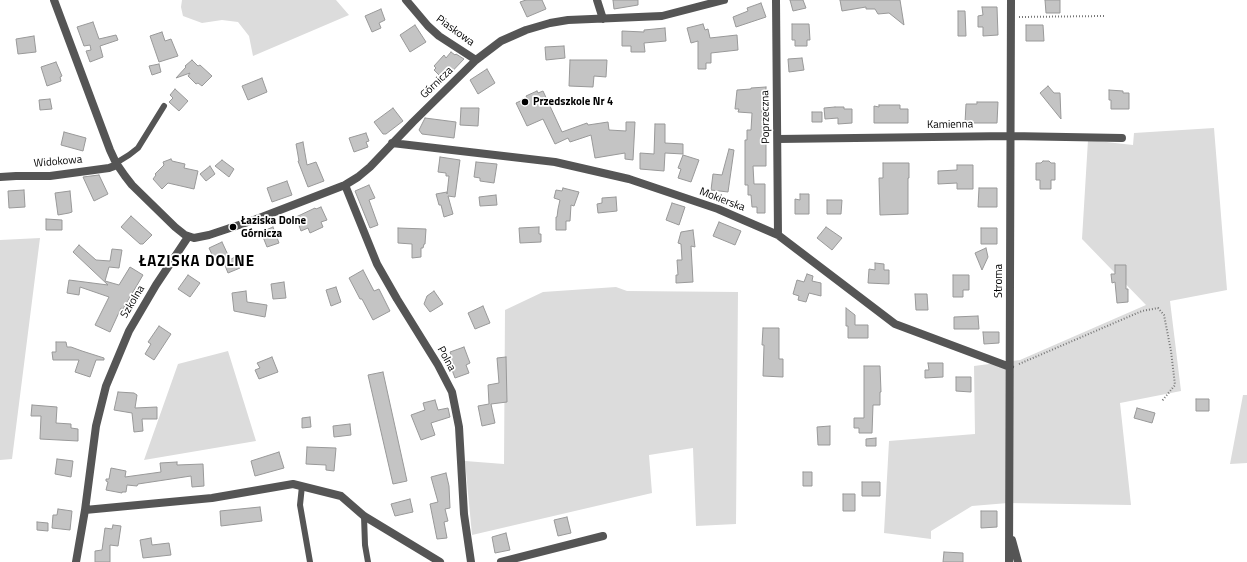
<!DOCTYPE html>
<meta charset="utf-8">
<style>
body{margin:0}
canvas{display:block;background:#fff}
</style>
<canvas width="1247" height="562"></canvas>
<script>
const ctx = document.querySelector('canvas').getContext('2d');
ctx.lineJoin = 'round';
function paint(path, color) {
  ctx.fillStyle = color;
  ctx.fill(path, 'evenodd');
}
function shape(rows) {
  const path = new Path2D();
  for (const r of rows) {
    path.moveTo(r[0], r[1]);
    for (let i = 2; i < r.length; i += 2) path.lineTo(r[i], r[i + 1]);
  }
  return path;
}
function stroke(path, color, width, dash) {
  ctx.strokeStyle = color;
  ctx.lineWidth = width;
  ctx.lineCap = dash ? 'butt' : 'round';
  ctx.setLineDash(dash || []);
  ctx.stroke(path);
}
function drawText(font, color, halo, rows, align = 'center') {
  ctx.font = font + ' "Titillium Web",sans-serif';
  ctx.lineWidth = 3.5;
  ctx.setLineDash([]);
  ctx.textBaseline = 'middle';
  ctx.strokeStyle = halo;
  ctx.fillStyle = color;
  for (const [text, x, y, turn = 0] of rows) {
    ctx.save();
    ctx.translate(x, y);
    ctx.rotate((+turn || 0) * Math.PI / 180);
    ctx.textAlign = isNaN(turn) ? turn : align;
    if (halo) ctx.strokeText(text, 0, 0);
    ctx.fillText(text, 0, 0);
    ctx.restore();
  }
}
paint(shape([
 [182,0,336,0,349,15,253,56,249,36,238,22,222,20,202,23,183,16,181,7],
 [1214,128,1227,290,1170,301,1181,391,1120,403,1131,505,1008,503,972,506,931,531,931,539,884,533,889,441,975,434,974,366,1020,360,1146,305,1082,239,1088,140,1133,145,1134,133],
 [40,238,12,459,0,460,0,240],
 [616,287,627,291,738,292,736,524,696,526,693,448,649,455,652,493,472,535,465,461,504,464,505,310,543,292],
 [228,351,256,441,144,460,178,364],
 [1243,395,1247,395,1247,463,1230,464]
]), '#dcdcdc');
const building = shape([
 [526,0,542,0,546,9,527,17,520,2,526,0],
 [613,0,638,0,638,5,614,9,613,0],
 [790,0,803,0,806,8,793,11,790,0],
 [840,0,900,0,904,25,889,13,878,14,875,9,866,9,866,7,842,11,840,0],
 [1045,0,1060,0,1060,13,1046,13,1045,0],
 [761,3,766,17,736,27,733,17,748,11,747,8,761,3],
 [982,7,997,7,998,35,983,36,983,27,978,27,978,16,983,15,982,7],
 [381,9,385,20,379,23,381,28,372,32,365,16,381,9],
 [958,11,965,11,966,36,958,36,958,11],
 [93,22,99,39,116,35,118,40,100,46,103,57,90,62,86,51,91,50,90,45,84,46,77,27,93,22],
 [703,24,705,30,708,29,710,38,737,35,738,50,711,53,711,63,706,63,706,69,698,69,698,41,691,43,687,28,703,24],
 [792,24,809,24,810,40,807,40,807,46,795,46,795,40,792,40,792,24],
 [415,25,426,42,410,52,400,35,415,25],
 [1026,25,1043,25,1044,41,1026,41,1026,25],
 [665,28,666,41,644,43,645,52,631,52,631,46,622,46,622,31,644,32,644,30,665,28],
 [162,32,165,41,171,39,178,56,159,62,150,36,162,32],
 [34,36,36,52,18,54,16,39,34,36],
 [564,46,565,58,546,60,545,47,564,46],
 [451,52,455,55,456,54,464,59,444,80,434,70,436,68,434,66,444,55,446,58,451,52],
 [802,58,804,70,789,72,788,59,802,58],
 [192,60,198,66,200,65,212,76,202,86,198,83,196,84,188,76,190,73,176,78,186,67,185,66,192,60],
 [570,60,607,60,606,77,594,76,593,87,569,86,570,60],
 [56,62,62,76,60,77,61,81,47,86,41,67,56,62],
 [159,64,161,72,152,75,149,66,159,64],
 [487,69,495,83,478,94,470,80,487,69],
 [262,78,267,92,248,100,242,86,262,78],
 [1048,86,1054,93,1060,93,1061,119,1040,93,1048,86],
 [766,87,766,104,762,104,762,123,766,123,766,166,753,166,754,184,765,184,765,213,757,213,757,207,752,207,751,195,748,195,748,185,745,185,745,140,747,140,747,130,751,130,752,113,738,112,739,109,735,109,737,90,751,89,751,88,766,87],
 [175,89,188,101,179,111,169,102,173,98,170,95,175,89],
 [1109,90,1123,91,1123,93,1129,93,1129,109,1111,109,1111,100,1109,100,1109,90],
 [537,91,538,93,543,91,562,132,587,123,588,125,608,122,609,130,626,131,626,122,635,122,633,160,625,159,625,153,595,158,591,135,570,142,568,138,555,144,543,119,527,126,516,103,527,98,526,96,537,91],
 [50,99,52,109,40,110,39,100,50,99],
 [977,102,998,102,997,123,965,123,966,104,977,104,977,102],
 [879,105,900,105,900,109,908,109,908,123,874,123,874,106,879,107,879,105],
 [835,107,844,107,844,109,852,109,852,123,838,124,838,118,825,119,824,108,835,107],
 [393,108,403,121,386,134,383,134,374,122,393,108],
 [461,108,479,108,478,126,460,125,461,108],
 [812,112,822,112,822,122,812,122,812,112],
 [425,118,456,122,454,138,422,134,419,130,425,118],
 [655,124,665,124,665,143,683,144,683,154,665,153,664,171,640,169,640,153,654,154,655,124],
 [64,132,86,138,83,151,61,145,64,132],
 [366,133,369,141,366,142,368,147,354,152,349,138,366,133],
 [303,142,307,165,316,162,324,181,308,187,298,161,299,161,296,144,303,142],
 [729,149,734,150,728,192,711,190,713,174,722,175,729,149],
 [683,155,699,160,691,182,678,178,681,169,678,168,683,155],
 [440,157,460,160,455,197,448,196,453,214,444,217,441,205,439,205,436,194,447,192,447,194,449,176,446,176,446,173,438,172,440,157],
 [171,159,172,161,185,164,184,168,198,171,194,189,168,183,162,189,153,179,156,175,155,174,164,165,163,162,171,159],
 [222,160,234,169,229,177,215,166,222,160],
 [1043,161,1049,161,1051,163,1055,163,1055,180,1051,180,1051,189,1040,189,1040,180,1036,180,1036,163,1041,163,1043,161],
 [476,162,497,164,494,183,480,181,480,178,474,177,476,162],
 [883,163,909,163,909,178,908,178,908,214,880,215,879,178,883,178,883,163],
 [957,165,973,165,973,189,957,189,957,183,938,184,938,171,957,170,957,165],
 [210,166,215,174,206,181,200,174,210,166],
 [99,175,108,194,94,201,83,177,99,175],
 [287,181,292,195,272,202,267,188,287,181],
 [369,185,375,198,369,200,378,225,370,228,355,191,369,185],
 [563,188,579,192,574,206,571,205,570,221,566,221,566,230,556,230,556,217,557,217,558,209,560,200,554,198,556,190,562,191,563,188],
 [979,188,997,188,997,207,978,207,979,188],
 [24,190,25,207,9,208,8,191,24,190],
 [70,191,72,212,69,213,58,215,55,193,70,191],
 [800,194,809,194,809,214,795,214,795,199,800,200,800,194],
 [496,195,497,205,480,206,479,197,496,195],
 [616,197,617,211,598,213,597,204,602,203,602,198,616,197],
 [827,200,842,200,841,214,827,214,827,200],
 [672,203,685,207,679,225,666,220,672,203],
 [321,207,327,220,321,222,323,227,310,233,308,228,301,231,296,217,315,208,316,209,321,207],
 [131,216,152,235,143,244,140,244,121,227,131,216],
 [46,219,62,220,62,230,46,230,46,219],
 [719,222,741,231,735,245,713,236,719,222],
 [273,227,279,243,267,247,261,232,273,227],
 [539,227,539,234,541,234,541,242,520,243,519,228,539,227],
 [826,227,842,238,832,250,817,238,826,227],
 [398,228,426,229,425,244,424,244,423,248,421,248,421,257,412,258,412,244,398,243,398,228],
 [981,228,997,228,997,244,981,244,981,228],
 [693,230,695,247,691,246,693,282,676,283,676,275,678,275,677,260,682,260,681,244,678,243,681,232,693,230],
 [222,242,228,255,215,261,209,248,222,242],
 [79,245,96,260,110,261,112,249,122,250,119,268,109,267,105,281,119,285,130,267,143,275,123,309,121,308,110,332,95,325,109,297,80,287,79,295,67,293,69,280,108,285,73,252,79,245],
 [986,248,988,257,982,270,975,253,986,248],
 [235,257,240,268,228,273,224,263,235,257],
 [875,263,884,264,884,270,889,270,889,284,868,283,869,269,875,270,875,263],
 [1115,265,1126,265,1126,289,1128,289,1128,302,1117,303,1115,282,1112,283,1111,274,1115,274,1115,265],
 [363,270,374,291,379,289,390,311,373,320,362,299,360,299,349,278,363,270],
 [807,274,813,276,812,281,821,283,821,296,809,293,806,302,798,300,799,296,793,294,797,280,804,282,807,274],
 [188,275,200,283,190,297,178,289,188,275],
 [953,275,969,275,969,290,963,290,963,297,953,297,953,275],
 [284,282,286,298,273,299,271,284,284,282],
 [336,287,341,302,331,306,326,290,336,287],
 [246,291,247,302,267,305,265,317,234,311,232,293,246,291],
 [434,291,443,304,430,312,424,304,427,296,434,291],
 [915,294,927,294,928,310,916,310,915,294],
 [483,306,490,323,475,329,468,313,483,306],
 [846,308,855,315,855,325,868,325,868,338,848,338,848,326,846,326,846,308],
 [978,316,979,329,954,329,954,317,978,316],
 [159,326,171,334,154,360,145,354,151,344,148,342,159,326],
 [763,328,779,328,779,359,783,359,783,377,763,376,764,345,762,345,763,328],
 [983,332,999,332,999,343,984,344,983,332],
 [56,342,66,342,67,347,71,347,82,351,104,358,104,360,96,360,90,377,75,372,79,360,53,360,52,352,56,352,56,342],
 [464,347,470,363,466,365,469,373,455,378,448,359,452,357,450,352,464,347],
 [272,357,278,372,259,379,255,370,260,368,257,363,272,357],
 [506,357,507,402,491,404,495,423,482,426,478,406,489,404,488,385,499,383,497,358,506,357],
 [928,363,943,363,943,377,925,378,925,370,929,370,928,363],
 [864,366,880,366,881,392,880,392,880,405,873,405,872,433,859,433,859,428,854,428,854,418,864,418,864,366],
 [383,372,407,481,393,484,368,375,383,372],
 [956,377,971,377,971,392,956,391,956,377],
 [118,392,134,393,137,395,135,408,157,407,157,419,142,419,143,431,134,432,132,413,114,410,118,392],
 [1196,399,1209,399,1209,411,1196,411,1196,399],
 [435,400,438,410,448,408,450,417,431,423,435,435,421,440,411,415,425,410,423,403,435,400],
 [32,405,57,407,56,423,71,424,71,428,78,429,78,441,40,439,41,416,31,416,32,405],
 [1137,408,1155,413,1152,423,1134,418,1137,408],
 [310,417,311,427,302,428,302,418,310,417],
 [350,424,351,435,334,437,333,426,350,424],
 [830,426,830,445,818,445,817,427,830,426],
 [876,438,876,446,866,446,866,439,876,438],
 [307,447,336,448,334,471,326,470,326,465,306,464,307,447],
 [279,452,284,468,255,476,251,461,279,452],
 [57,459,73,461,71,477,55,474,57,459],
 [177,462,177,465,203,464,204,486,192,487,191,476,138,484,137,486,127,485,126,492,122,492,122,493,106,490,108,482,106,481,106,479,109,479,111,468,126,471,125,477,161,472,160,463,177,462],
 [803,472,812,472,812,486,803,486,803,472],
 [446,473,449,486,450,508,445,509,448,521,444,522,447,538,437,539,430,504,438,502,431,477,446,473],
 [862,482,880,482,880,496,862,496,862,482],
 [843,494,855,494,855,511,843,511,843,494],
 [410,499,413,512,395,516,391,504,410,499],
 [260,507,262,521,221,526,220,511,260,507],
 [58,509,72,511,70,530,52,528,53,515,57,515,58,509],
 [981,511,997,511,997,527,981,528,981,511],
 [567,517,571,533,558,536,554,520,567,517],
 [37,522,48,523,48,531,37,530,37,522],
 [113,525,121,526,118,546,110,545,110,562,95,562,95,551,102,550,105,528,112,529,113,525],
 [506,533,510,550,495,553,492,537,506,533],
 [151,538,152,545,169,543,171,555,143,558,140,540,151,538],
 [944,552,963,553,963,562,943,562,944,552]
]);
paint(building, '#c4c4c4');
stroke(building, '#999', 1);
stroke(shape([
 [1019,17,1104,16],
 [1019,364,1142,311,1158,308,1164,315,1171,351,1175,385,1162,401]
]), '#777', 2, [1, 2]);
stroke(shape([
 [116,163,129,155,138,148,164,106],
 [302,486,300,505,310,562],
 [364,516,365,545,368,562]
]), '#555', 6);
stroke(shape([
 [54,0,110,150,116,163,125,176,132,185,175,227,185,235,194,238,209,235,254,220,345,185,358,177,370,167,413,122,476,60,501,41,526,30,550,23,568,20,662,16,724,0],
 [406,0,428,26,439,36,476,60],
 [597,0,603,19],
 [776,0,778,235],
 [778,139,1010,136,1122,138],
 [392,143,555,162,629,179,718,209,778,235,895,324,1010,367],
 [0,177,16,176,50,176,109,168,117,165],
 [345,185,377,264,397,299,438,365,452,392,459,427,464,514,471,562],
 [85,510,212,498,293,484,341,496,364,516,440,562],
 [1012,540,1018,562],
 [76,562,85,510,96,426,106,386,129,331,156,285,188,237],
 [501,562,603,536],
 [1009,562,1011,0]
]), '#555', 8);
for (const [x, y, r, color] of [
 [525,102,4,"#000"],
 [233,227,4,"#000"]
]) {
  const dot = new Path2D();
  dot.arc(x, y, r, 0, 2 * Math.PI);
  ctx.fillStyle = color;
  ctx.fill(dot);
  stroke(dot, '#fff', 1.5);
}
drawText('11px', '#000', '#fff', [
 ["Piaskowa",455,31,36],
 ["Górnicza",437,83,-44],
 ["Poprzeczna",766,117,-91],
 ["Kamienna",950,125,-1],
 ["Widokowa",58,162,-5],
 ["Mokierska",722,200,21],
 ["Stroma",999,281,-90],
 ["Szkolna",133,302,-59],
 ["Polna",446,359,61]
]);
drawText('bold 11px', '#000', '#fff', [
 ["Przedszkole Nr 4",533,102],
 ["Łaziska Dolne",241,221],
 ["Górnicza",241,234]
], 'left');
ctx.letterSpacing = '1px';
drawText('bold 15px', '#000', '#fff', [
 ["ŁAZISKA DOLNE",197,262]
]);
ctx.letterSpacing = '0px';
</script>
